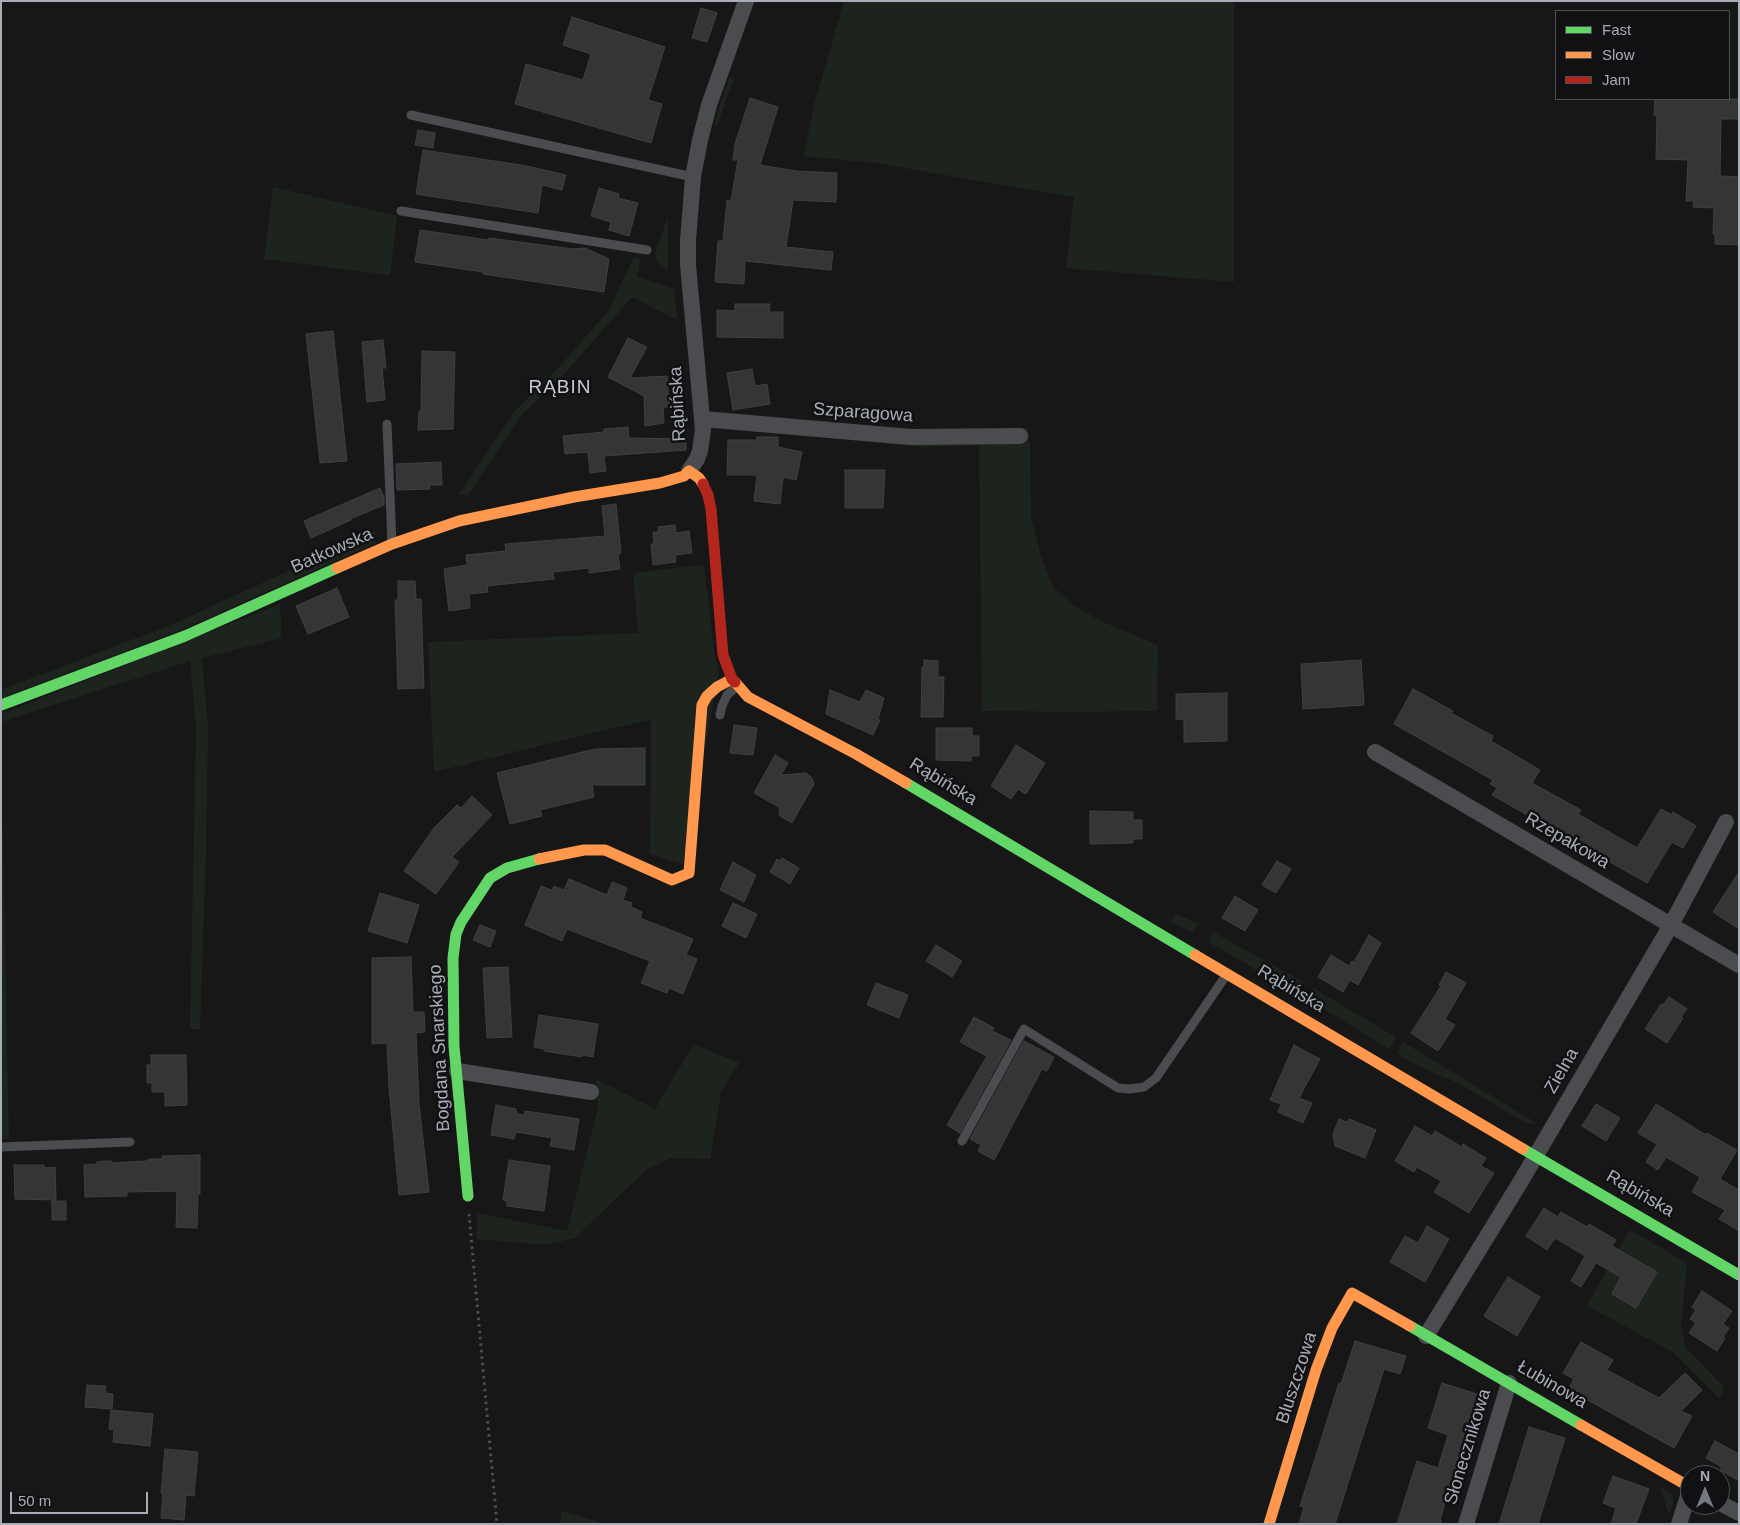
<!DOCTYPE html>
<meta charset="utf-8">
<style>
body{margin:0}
#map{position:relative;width:1740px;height:1525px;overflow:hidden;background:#171717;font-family:Helvetica,sans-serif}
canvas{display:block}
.frame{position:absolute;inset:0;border:2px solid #a8adb8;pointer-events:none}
.legend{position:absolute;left:1555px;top:10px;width:175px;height:90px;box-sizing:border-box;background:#111113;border:1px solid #4d4f55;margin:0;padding:6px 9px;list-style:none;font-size:15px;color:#a8adb8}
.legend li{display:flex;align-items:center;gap:10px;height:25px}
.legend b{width:25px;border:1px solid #4d4f55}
.north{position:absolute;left:1680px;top:1465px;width:50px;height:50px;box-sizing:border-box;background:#111113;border:1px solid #4d4f55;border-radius:50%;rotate:0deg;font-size:14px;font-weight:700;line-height:20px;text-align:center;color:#a8adb8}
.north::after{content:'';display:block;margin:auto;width:18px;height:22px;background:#757880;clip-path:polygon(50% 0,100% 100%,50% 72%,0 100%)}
.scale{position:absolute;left:10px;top:1492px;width:138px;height:22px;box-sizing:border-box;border:2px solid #a8adb8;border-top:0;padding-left:6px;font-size:15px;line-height:18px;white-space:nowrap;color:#a8adb8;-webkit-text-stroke:4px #111113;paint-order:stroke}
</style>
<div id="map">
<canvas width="1740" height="1525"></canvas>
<div class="frame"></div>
<ul class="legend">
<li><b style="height:6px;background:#63d668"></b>Fast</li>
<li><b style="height:6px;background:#ff974d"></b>Slow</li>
<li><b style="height:6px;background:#b3261e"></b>Jam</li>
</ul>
<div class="north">N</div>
<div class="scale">50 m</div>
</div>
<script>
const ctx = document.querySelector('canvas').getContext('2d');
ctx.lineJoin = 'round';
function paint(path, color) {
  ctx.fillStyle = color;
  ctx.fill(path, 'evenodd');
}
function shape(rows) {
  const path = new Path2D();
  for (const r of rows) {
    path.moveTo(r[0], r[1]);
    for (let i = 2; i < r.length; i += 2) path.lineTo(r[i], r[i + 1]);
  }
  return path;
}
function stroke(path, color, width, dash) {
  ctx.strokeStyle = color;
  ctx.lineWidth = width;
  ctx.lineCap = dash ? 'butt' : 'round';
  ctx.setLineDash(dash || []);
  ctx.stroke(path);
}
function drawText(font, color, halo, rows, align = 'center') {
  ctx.font = font + ' Helvetica,sans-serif';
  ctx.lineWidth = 5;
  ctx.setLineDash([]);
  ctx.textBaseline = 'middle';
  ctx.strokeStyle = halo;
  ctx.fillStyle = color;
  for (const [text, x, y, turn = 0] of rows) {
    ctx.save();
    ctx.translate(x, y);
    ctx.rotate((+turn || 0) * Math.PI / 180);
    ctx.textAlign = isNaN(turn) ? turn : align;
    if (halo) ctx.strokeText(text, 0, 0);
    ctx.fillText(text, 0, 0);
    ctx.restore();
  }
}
paint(shape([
 [844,1,1234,1,1234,282,1066,268,1074,197,875,163,804,156,813,109],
 [730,76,734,78,717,126,715,125,719,108],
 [273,187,397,216,390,275,264,259],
 [668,217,668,268,666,270,658,263,655,252],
 [634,257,641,258,637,277,674,289,677,320,632,297,568,370,522,415,468,495,458,495,515,411,560,366,608,311],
 [722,412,919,430,1028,428,1030,444,1031,517,1040,552,1053,587,1075,606,1101,621,1158,645,1157,711,1079,712,982,711,979,445,922,447,723,428],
 [375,531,376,543,181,630,1,698,1,690,173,624],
 [704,565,715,656,719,673,683,864,650,854,651,720,591,733,434,772,428,642,638,633,633,573],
 [280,604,282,638,202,658,208,727,206,854,200,1029,190,1029,196,728,190,661,1,722,1,714],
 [1,752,9,1139,1,1139],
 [1176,914,1196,923,1199,925,1192,932,1170,922],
 [1213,932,1304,982,1298,994,1208,942],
 [1313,988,1396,1037,1389,1049,1308,999],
 [1403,1042,1538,1124,1528,1124,1460,1084,1418,1066,1397,1054],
 [694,1044,739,1063,721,1092,710,1159,671,1158,646,1170,575,1238,546,1245,477,1239,477,1213,567,1231,598,1108,596,1079,655,1109],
 [1630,1230,1687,1263,1681,1328,1686,1348,1724,1387,1720,1399,1673,1352,1587,1306],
 [1659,1485,1673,1495,1673,1505,1669,1514],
 [561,1511,606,1524,561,1524]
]), '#1d241e');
const building = shape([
 [701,8,717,13,707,42,692,38,701,8],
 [572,17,665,47,648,100,662,104,651,143,515,104,526,64,583,80,591,54,563,45,572,17],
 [750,98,778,107,760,165,796,171,837,173,836,202,793,200,786,247,833,252,831,270,745,261,744,284,715,282,718,241,723,241,727,200,731,201,738,160,733,160,735,144,750,98],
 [1655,99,1739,99,1739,119,1721,119,1720,176,1739,177,1739,245,1715,244,1715,234,1713,234,1714,208,1693,207,1694,201,1686,201,1688,160,1656,159,1657,115,1654,115,1655,99],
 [418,130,435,133,433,148,415,145,418,130],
 [423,150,527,166,566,175,562,190,542,185,538,213,416,194,423,150],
 [599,188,619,194,618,198,638,203,629,236,609,230,611,222,591,216,599,188],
 [420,230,488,240,489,238,573,249,585,248,609,259,604,292,483,274,483,272,415,262,420,230],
 [735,304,770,304,769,312,783,312,783,338,717,337,717,310,735,311,735,304],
 [333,331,347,461,320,463,306,334,333,331],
 [628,338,647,347,630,378,667,376,669,407,663,407,664,423,645,426,644,396,608,377,628,338],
 [383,340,386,368,382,368,385,400,367,402,362,342,383,340],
 [422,351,455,352,453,429,418,430,419,411,421,411,422,351],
 [752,369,755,386,767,384,770,404,733,410,727,373,752,369],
 [628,427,629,438,686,439,686,450,604,456,606,471,590,473,588,452,565,454,563,436,604,432,604,429,628,427],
 [757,437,778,437,778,447,802,452,796,480,783,477,780,504,754,501,757,475,727,475,728,440,757,440,757,437],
 [441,462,442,485,429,485,430,489,397,490,396,464,441,462],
 [845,470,885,470,883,508,845,508,845,470],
 [380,488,384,497,384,505,350,519,351,520,311,538,304,521,380,488],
 [616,504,621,553,618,554,620,569,589,573,589,568,553,572,554,579,487,586,488,592,469,594,470,608,449,611,444,569,467,565,466,555,506,551,505,544,605,536,602,506,616,504],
 [675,525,676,533,689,531,692,553,675,555,676,562,653,565,651,544,654,544,653,532,659,532,658,527,675,525],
 [398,581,415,581,416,599,421,599,424,688,398,689,395,600,398,600,398,581],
 [337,588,349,617,308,634,296,606,337,588],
 [924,660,938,661,938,677,944,677,943,717,921,717,922,667,924,667,924,660],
 [1361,660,1364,705,1303,709,1301,664,1361,660],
 [1413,689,1453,711,1451,713,1493,736,1491,741,1540,770,1532,783,1581,810,1578,814,1637,848,1661,809,1672,815,1673,812,1696,826,1683,848,1672,842,1647,883,1492,795,1497,788,1490,784,1493,780,1394,724,1413,689],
 [830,690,860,702,866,690,884,698,878,719,880,720,873,735,826,714,830,690],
 [1227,693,1227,741,1184,742,1184,720,1176,719,1176,694,1227,693],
 [734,725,757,728,753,755,730,753,734,725],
 [936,728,972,728,972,736,979,736,979,756,971,756,971,761,936,760,936,728],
 [1016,745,1045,763,1026,794,1018,789,1011,799,991,786,1016,745],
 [645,748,645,785,592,785,594,797,540,810,542,816,510,824,497,773,595,749,645,748],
 [775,755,788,763,781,775,806,773,812,778,814,784,792,823,780,816,779,807,754,793,775,755],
 [472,796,492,815,452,857,459,862,436,894,404,871,434,828,457,805,461,808,472,796],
 [1090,811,1133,812,1133,820,1142,820,1142,839,1133,839,1133,843,1090,844,1090,811],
 [782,858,799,868,790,884,770,872,777,859,780,861,782,858],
 [1277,861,1291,869,1276,893,1262,885,1277,861],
 [733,862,756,875,744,902,720,890,733,862],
 [1739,872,1739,929,1713,912,1739,872],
 [569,879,607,895,612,882,627,888,623,900,632,903,631,907,642,912,640,918,693,939,686,955,697,959,683,994,669,988,667,993,641,983,650,961,567,929,562,941,525,925,541,886,552,890,554,886,564,890,569,879],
 [380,893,419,905,407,943,368,931,380,893],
 [1235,896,1258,910,1245,931,1222,918,1235,896],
 [733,903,757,914,746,938,722,926,733,903],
 [480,925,496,931,490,947,473,940,480,925],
 [1369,935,1381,943,1358,985,1350,980,1343,992,1318,977,1331,955,1349,966,1352,961,1354,962,1369,935],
 [936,945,962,961,952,977,926,961,936,945],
 [411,957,413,1012,424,1012,425,1032,416,1033,419,1104,429,1192,399,1195,389,1087,387,1043,372,1044,372,958,411,957],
 [508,967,512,1037,487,1038,483,968,508,967],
 [1446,972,1466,983,1445,1019,1455,1025,1438,1051,1411,1033,1441,986,1439,985,1446,972],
 [876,983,908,995,899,1018,867,1005,876,983],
 [1669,997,1687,1009,1681,1017,1683,1018,1667,1043,1645,1029,1661,1004,1663,1005,1669,997],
 [539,1015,598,1024,593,1057,582,1055,582,1057,544,1051,544,1049,534,1047,539,1015],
 [974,1017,994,1028,992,1031,1011,1040,960,1133,947,1125,987,1056,960,1042,974,1017],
 [1024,1041,1054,1057,1047,1071,1042,1069,994,1160,978,1151,981,1145,970,1139,1024,1041],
 [1294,1045,1320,1059,1299,1098,1312,1103,1303,1123,1278,1112,1281,1104,1270,1100,1294,1045],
 [151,1055,186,1055,187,1105,165,1106,165,1092,152,1092,152,1083,147,1083,147,1065,151,1065,151,1055],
 [1596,1104,1620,1118,1606,1141,1582,1126,1596,1104],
 [1656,1104,1706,1135,1707,1133,1737,1150,1720,1179,1737,1189,1739,1187,1739,1231,1719,1219,1725,1210,1692,1192,1700,1177,1666,1157,1658,1170,1646,1162,1657,1144,1638,1133,1656,1104],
 [496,1105,516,1109,517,1114,524,1115,525,1111,579,1119,574,1150,550,1146,552,1138,516,1132,514,1139,491,1135,496,1105],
 [1339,1119,1347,1122,1349,1119,1376,1130,1365,1158,1335,1146,1333,1134,1339,1119],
 [1415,1126,1432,1136,1435,1131,1462,1147,1463,1144,1486,1158,1481,1166,1494,1173,1469,1213,1434,1192,1441,1181,1417,1167,1414,1172,1395,1161,1415,1126],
 [200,1155,200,1194,198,1194,197,1228,176,1227,177,1191,127,1192,127,1196,85,1197,84,1165,97,1164,97,1162,104,1161,112,1161,112,1163,148,1161,148,1159,162,1159,162,1156,200,1155],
 [509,1160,550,1166,544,1211,507,1206,507,1201,503,1200,509,1160],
 [14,1165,44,1165,44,1168,55,1167,56,1200,15,1199,14,1165],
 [52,1201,66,1201,66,1220,52,1220,52,1201],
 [1544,1208,1558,1217,1561,1212,1587,1227,1589,1224,1616,1240,1612,1246,1657,1272,1636,1308,1612,1294,1621,1277,1596,1263,1581,1287,1571,1281,1585,1256,1555,1238,1547,1250,1526,1236,1544,1208],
 [1427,1226,1449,1239,1425,1282,1390,1262,1405,1236,1418,1243,1427,1226],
 [1508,1277,1540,1297,1517,1336,1484,1316,1508,1277],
 [1702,1291,1732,1311,1723,1324,1729,1328,1723,1337,1725,1338,1717,1351,1689,1333,1696,1323,1690,1319,1696,1310,1692,1307,1702,1291],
 [1355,1341,1406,1356,1400,1374,1384,1369,1335,1524,1299,1524,1304,1507,1300,1506,1339,1383,1341,1384,1355,1341],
 [1581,1342,1613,1360,1607,1370,1659,1398,1685,1373,1702,1390,1681,1411,1692,1416,1674,1448,1568,1389,1574,1379,1563,1373,1581,1342],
 [1442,1383,1480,1395,1462,1453,1460,1452,1440,1520,1441,1521,1441,1524,1397,1524,1417,1461,1438,1468,1448,1435,1428,1428,1442,1383],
 [87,1385,106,1386,105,1393,113,1394,112,1409,85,1407,87,1385],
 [111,1410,153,1414,150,1446,113,1442,114,1430,109,1429,111,1410],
 [1529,1427,1565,1438,1538,1524,1499,1524,1529,1427],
 [1715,1441,1739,1454,1739,1481,1720,1470,1722,1467,1706,1458,1715,1441],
 [165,1449,198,1452,194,1496,186,1495,184,1520,161,1518,163,1493,161,1493,165,1449],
 [1613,1476,1649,1489,1636,1524,1611,1524,1616,1508,1603,1503,1613,1476]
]);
paint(building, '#353536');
stroke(building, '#3f4043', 1);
stroke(shape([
 [469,1214,497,1524]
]), '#4d4e52', 3, [2.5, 4]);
stroke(shape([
 [411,115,693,177],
 [401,211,647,250],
 [387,424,392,544],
 [720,715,722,706,727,695,735,688],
 [962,1141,1024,1029,1118,1088,1130,1089,1144,1087,1156,1078,1227,974],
 [1,1147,130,1142]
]), '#4b4c50', 9);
stroke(shape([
 [702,419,911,437,1020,436],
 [689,471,697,459,700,451,703,430,688,265,688,241,693,177,700,140,709,105,746,1],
 [1375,752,1739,965],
 [457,1071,591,1092],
 [1426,1336,1521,1181,1671,925,1726,822],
 [1720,1503,1739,1513],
 [1466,1524,1509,1383],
 [1679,1524,1690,1490]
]), '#4b4c50', 16);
stroke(shape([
 [1,705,185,636,337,568],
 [906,783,1195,955],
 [1523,1149,1739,1275],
 [468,1196,454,1046,453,958,456,934,461,922,490,878,507,868,539,859],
 [1410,1326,1581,1425]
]), '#63d668', 11);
stroke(shape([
 [337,568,392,544,459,521,574,497,660,483,684,476,689,471,699,478,703,484],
 [735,682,748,697,856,754,906,783],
 [539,859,584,850,605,850,672,880,689,873,702,705,707,696,717,687,732,679],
 [1195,955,1523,1149],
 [1581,1425,1690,1487],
 [1269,1524,1316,1370,1332,1328,1352,1293,1410,1326]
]), '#ff974d', 11);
stroke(shape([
 [703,484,708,495,711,509,723,655,732,679,735,682]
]), '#b3261e', 11);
drawText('18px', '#a8adb8', '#111113', [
 ["Rąbińska",678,404,-93],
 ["Szparagowa",863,413,4],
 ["Batkowska",332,551,-24],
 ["Rąbińska",943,782,31],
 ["Rzepakowa",1567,841,30],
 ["Rąbińska",1291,989,31],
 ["Bogdana Snarskiego",440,1048,-93],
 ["Zielna",1562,1071,-60],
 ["Rąbińska",1640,1194,30],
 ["Bluszczowa",1297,1378,-72],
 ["Łubinowa",1552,1385,30],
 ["Słonecznikowa",1468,1447,-73]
]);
ctx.letterSpacing = '1px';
drawText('19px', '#c9ccd4', '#111113', [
 ["RĄBIN",560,388]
]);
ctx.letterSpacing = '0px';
</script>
